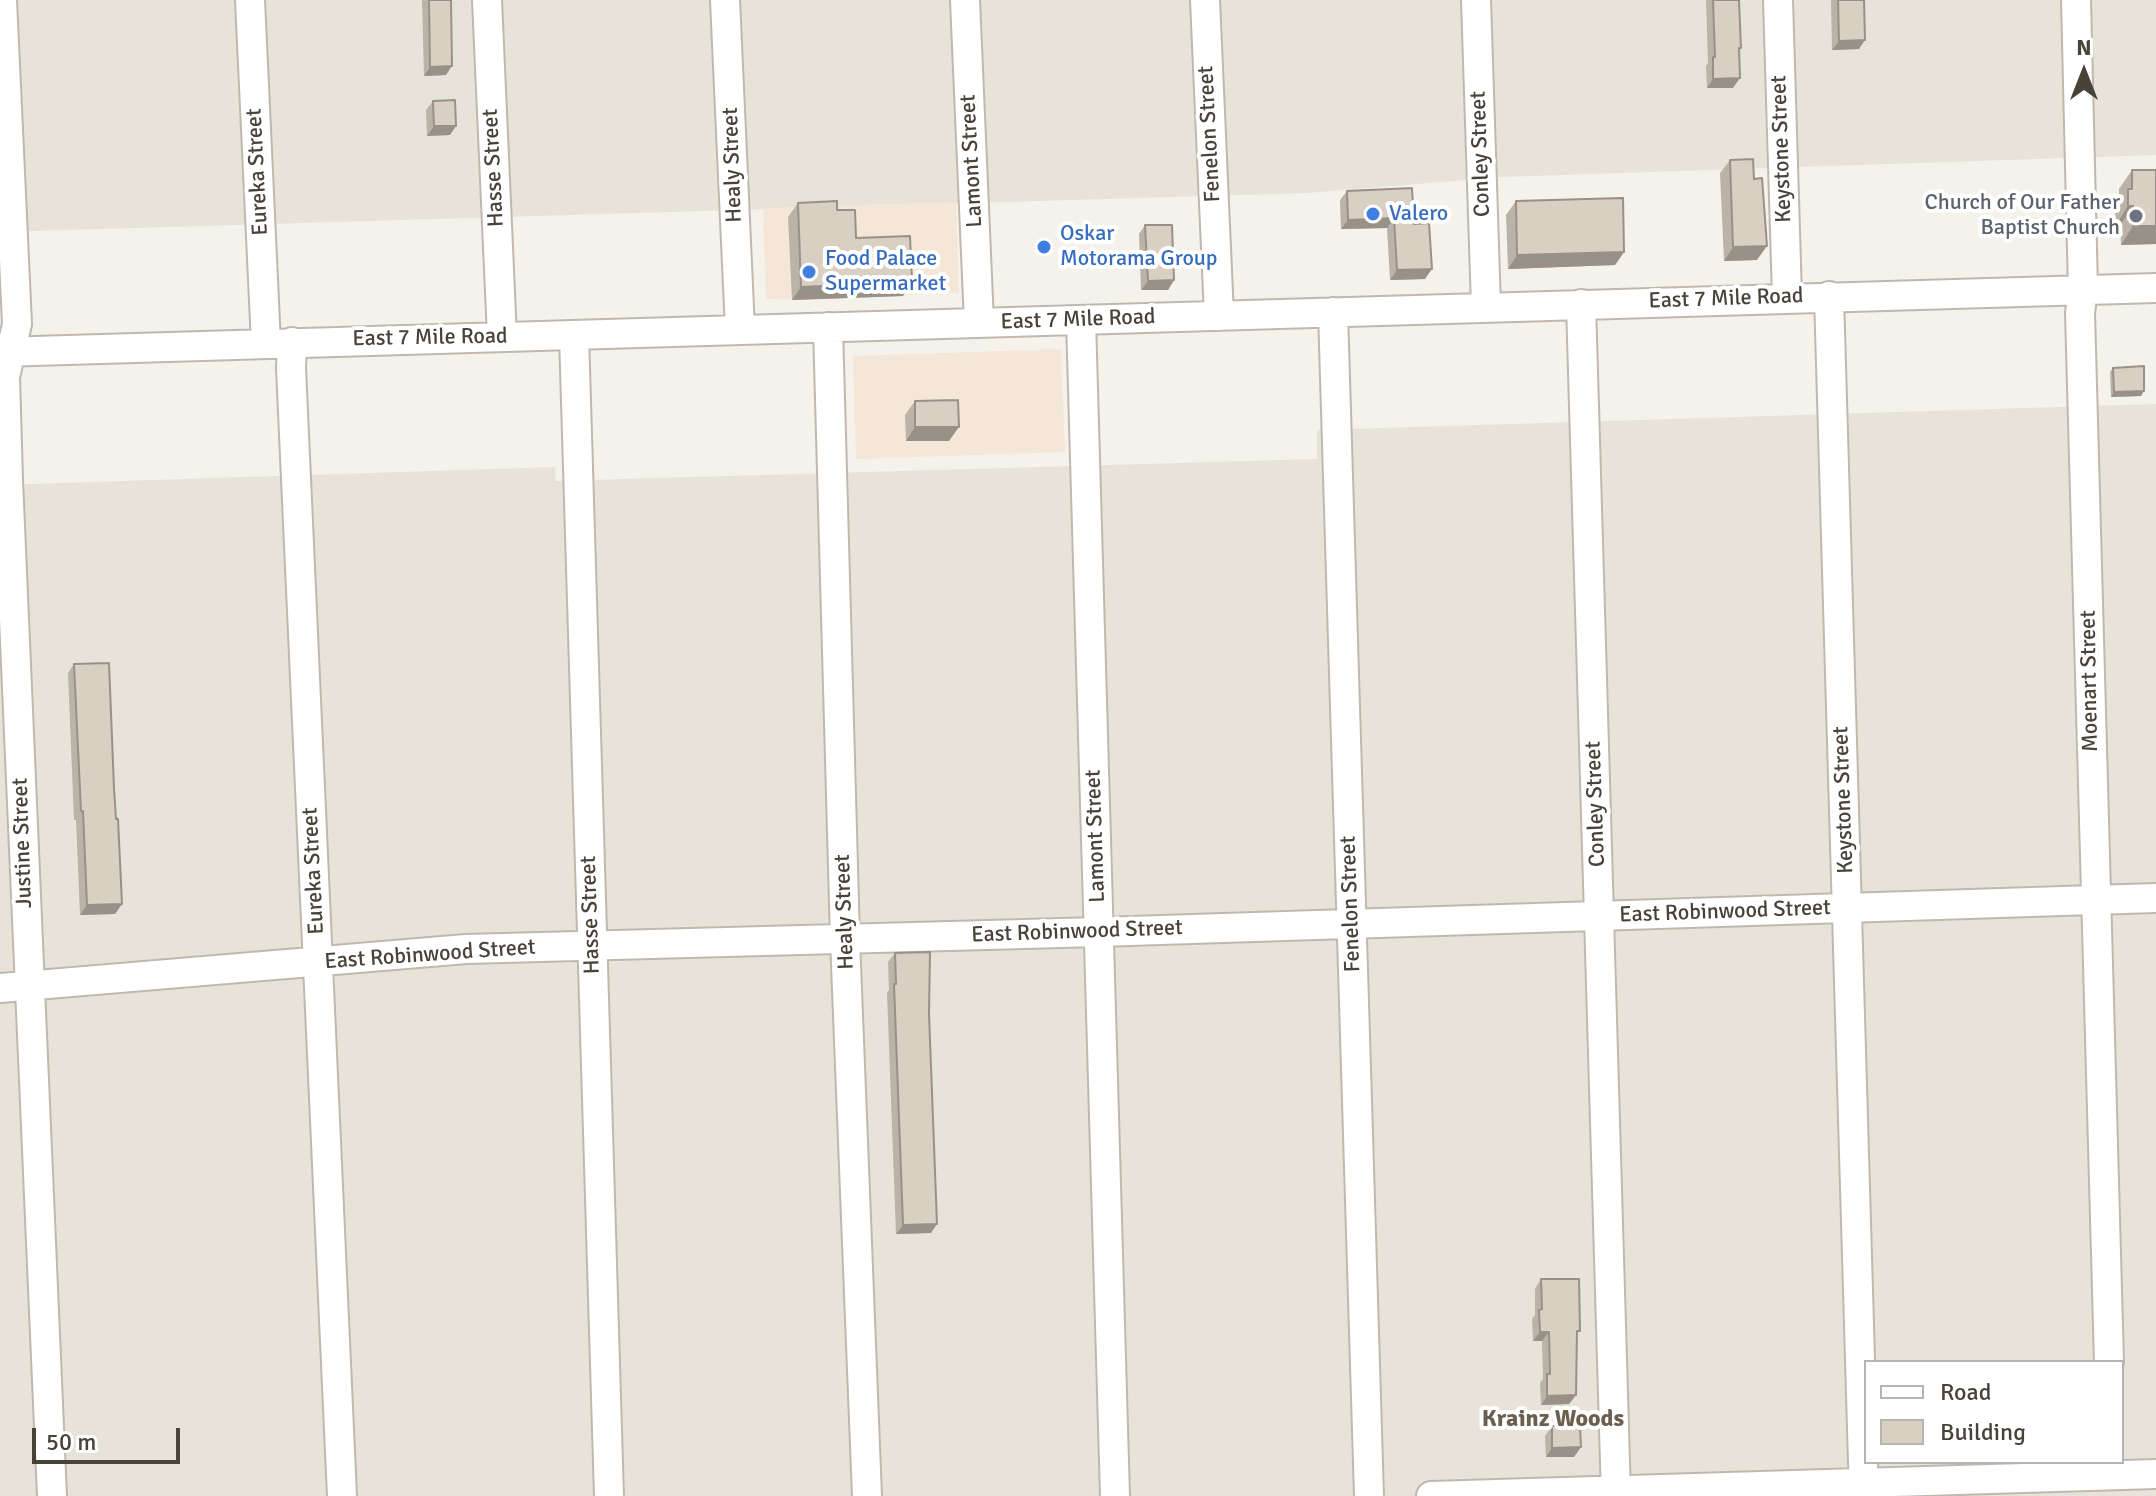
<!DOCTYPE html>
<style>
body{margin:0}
#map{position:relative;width:2156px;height:1496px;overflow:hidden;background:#f5f1eb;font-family:Signika,sans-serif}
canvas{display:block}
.legend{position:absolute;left:1864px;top:1360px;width:260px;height:104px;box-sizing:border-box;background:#fff;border:2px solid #b6b3b0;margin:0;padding:10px 14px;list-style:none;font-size:24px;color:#484239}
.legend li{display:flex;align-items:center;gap:16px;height:40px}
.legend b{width:40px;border:2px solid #b6b3b0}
.north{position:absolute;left:2044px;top:32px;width:80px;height:80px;-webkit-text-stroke:6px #fff;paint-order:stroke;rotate:0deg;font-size:22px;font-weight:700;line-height:32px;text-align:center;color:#484239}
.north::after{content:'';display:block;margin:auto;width:28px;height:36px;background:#484239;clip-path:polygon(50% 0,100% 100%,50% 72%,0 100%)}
.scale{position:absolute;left:32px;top:1428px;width:148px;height:36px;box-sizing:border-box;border:4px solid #484239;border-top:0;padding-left:10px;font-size:24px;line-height:28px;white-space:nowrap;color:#484239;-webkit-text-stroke:6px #fff;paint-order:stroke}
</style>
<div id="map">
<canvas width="2156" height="1496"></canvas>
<ul class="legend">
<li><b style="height:10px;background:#fff"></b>Road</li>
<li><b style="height:22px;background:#d9cfc3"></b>Building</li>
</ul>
<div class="north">N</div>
<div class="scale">50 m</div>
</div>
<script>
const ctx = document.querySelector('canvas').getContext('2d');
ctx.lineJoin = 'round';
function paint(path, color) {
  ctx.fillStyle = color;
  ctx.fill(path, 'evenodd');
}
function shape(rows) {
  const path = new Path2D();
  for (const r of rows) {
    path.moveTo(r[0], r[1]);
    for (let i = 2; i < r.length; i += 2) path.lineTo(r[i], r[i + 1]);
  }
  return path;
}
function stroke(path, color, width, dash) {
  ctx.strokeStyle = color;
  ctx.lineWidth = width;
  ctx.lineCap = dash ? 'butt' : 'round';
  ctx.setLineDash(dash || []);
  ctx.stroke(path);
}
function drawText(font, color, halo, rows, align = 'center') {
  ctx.font = font + ' Signika,sans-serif';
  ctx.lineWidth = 8;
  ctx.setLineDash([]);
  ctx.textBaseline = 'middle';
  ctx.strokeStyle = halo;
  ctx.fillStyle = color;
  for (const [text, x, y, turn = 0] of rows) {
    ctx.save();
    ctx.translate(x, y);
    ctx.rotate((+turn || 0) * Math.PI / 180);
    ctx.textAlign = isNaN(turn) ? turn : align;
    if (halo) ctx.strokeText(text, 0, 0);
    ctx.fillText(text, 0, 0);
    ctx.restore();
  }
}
paint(shape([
 [0,0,2156,0,2156,155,1502,177,1307,193,0,232],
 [2156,404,2156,1496,0,1496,0,485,555,467,556,481,1317,459,1317,430],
 [1866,1362,2122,1362,2122,1462,1866,1462]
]), '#e8e3d9');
paint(shape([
 [956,202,959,293,766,299,763,208],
 [1061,349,1065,452,856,459,853,356]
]), '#f5e7d7');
const minor = shape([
 [2,0,17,324,5,377,8,480,52,1496],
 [250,0,266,344],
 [487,0,502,337],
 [725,0,740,330],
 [965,0,979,323],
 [1205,0,1219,316],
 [1476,0,1486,307],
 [1778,0,1787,297],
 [2076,0,2083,290,2080,313,2109,1362],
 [1829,296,1864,1496],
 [1581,304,1616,1496],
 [1333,312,1369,1496],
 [1081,320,1115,1496],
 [828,327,845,939,867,1496],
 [574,335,609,1496],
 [292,342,291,368,342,1496],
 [0,352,2156,288],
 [0,988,466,949,1099,932,2156,898],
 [1431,1496,2156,1474]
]);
stroke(minor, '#c0b8ad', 32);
stroke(minor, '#fff', 28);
paint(shape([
 [422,0,451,0,446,75,424,76],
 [1706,0,1739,0,1741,48,1739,51,1733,88,1707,88,1706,66,1708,63],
 [1831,0,1864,0,1859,49,1832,50],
 [433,101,450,135,427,136,426,110],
 [1730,160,1754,179,1757,260,1724,261,1720,173],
 [2132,170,2156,244,2121,245,2120,225,2116,225,2115,207,2119,201,2119,189],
 [1347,191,1414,224,1425,279,1390,280,1387,228,1341,229,1340,200],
 [1516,201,1624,252,1615,265,1508,269,1506,215],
 [798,203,837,210,856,238,903,296,792,300,788,217],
 [1145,225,1174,280,1168,290,1141,290,1139,234],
 [2113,368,2141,396,2111,397,2110,372],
 [915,401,949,441,906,441,905,415],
 [74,664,114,788,122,904,115,914,80,915,76,820,74,820,68,673],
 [895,953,931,1233,896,1234,887,993,889,990,888,962],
 [1541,1279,1577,1336,1576,1395,1569,1404,1541,1405,1540,1383,1543,1379,1542,1341,1533,1341,1532,1319,1535,1315,1535,1289],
 [1552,1426,1574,1457,1546,1457,1545,1436]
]), '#bbb2a8');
paint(shape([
 [1865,40,1859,49,1832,50,1839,41],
 [452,66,446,75,424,76,430,67],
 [1740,78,1733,88,1707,88,1713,79],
 [434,126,456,126,450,135,427,136],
 [2128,206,2133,206,2120,225,2116,225],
 [1394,218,1387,228,1341,229,1348,220],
 [2133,226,2156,226,2156,244,2121,245],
 [1767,246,1757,260,1724,261,1733,247],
 [1624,252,1615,265,1508,269,1517,255],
 [1432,269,1425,279,1390,280,1397,270],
 [1174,280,1168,290,1141,290,1148,281],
 [912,282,903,296,792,300,801,287],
 [2144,391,2141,396,2111,397,2114,392],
 [915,427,959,427,949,441,906,441],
 [122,904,115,914,80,915,87,905],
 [937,1224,931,1233,896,1234,903,1225],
 [1540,1332,1549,1332,1542,1341,1533,1341],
 [1576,1395,1569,1404,1541,1405,1547,1396],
 [1581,1447,1574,1457,1546,1457,1552,1448]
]), '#989188');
const building = shape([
 [429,0,451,0,452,66,430,67,429,0],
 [1713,0,1739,0,1741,48,1739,48,1740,78,1713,79,1713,57,1715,57,1713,0],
 [1838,0,1864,0,1865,40,1839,41,1838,0],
 [455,100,456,126,434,126,433,101,455,100],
 [1753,159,1754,179,1762,178,1767,246,1733,247,1730,160,1753,159],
 [2132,170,2156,170,2156,226,2133,226,2133,206,2128,206,2128,189,2132,189,2132,170],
 [1412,188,1414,224,1429,223,1432,269,1397,270,1394,218,1348,220,1347,191,1412,188],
 [1623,198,1624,252,1517,255,1516,201,1623,198],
 [837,201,837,210,855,210,856,238,910,236,912,282,801,287,798,203,837,201],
 [1145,225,1172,225,1174,280,1148,281,1145,225],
 [2144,366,2144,391,2114,392,2113,368,2144,366],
 [958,400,959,427,915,427,915,401,958,400],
 [109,663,114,788,116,819,118,819,122,904,87,905,83,811,81,811,74,664,109,663],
 [930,952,929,1014,937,1224,903,1225,894,984,896,984,895,953,930,952],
 [1541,1279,1579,1279,1580,1331,1577,1331,1576,1395,1547,1396,1547,1374,1550,1374,1549,1332,1540,1332,1539,1310,1542,1309,1541,1279],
 [1552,1426,1580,1426,1581,1447,1552,1448,1552,1426]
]);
paint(building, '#d9cfc3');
stroke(building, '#989188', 2);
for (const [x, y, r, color] of [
 [1373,214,8,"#3f7fe0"],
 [2136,216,8,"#6b7280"],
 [1044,247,8,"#3f7fe0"],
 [809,272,8,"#3f7fe0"]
]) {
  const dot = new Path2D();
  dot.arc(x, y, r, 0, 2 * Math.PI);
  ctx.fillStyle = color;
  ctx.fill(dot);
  stroke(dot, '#fff', 3);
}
drawText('22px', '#484239', '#fff', [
 ["Fenelon Street",1210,134,-93],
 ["Keystone Street",1782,149,-92],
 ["Conley Street",1481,154,-92],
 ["Lamont Street",972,161,-93],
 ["Healy Street",733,165,-92],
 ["Hasse Street",494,168,-93],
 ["Eureka Street",258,172,-93],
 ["East 7 Mile Road",1726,299,-2],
 ["East 7 Mile Road",1078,320,-2],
 ["East 7 Mile Road",430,338,-1],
 ["Moenart Street",2090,681,-91],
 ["Keystone Street",1844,800,-92],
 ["Conley Street",1596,804,-92],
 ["Lamont Street",1096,836,-92],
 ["Justine Street",23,843,-92],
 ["Eureka Street",314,871,-93],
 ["Fenelon Street",1351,904,-92],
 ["Healy Street",845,912,-92],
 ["East Robinwood Street",1725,912,-2],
 ["Hasse Street",591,915,-92],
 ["East Robinwood Street",1077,932,-2],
 ["East Robinwood Street",430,955,-4]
]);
drawText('22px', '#5b616d', '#fff', [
 ["Church of Our Father",2120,203],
 ["Baptist Church",2120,228]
], 'right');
drawText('22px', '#366cbe', '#fff', [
 ["Valero",1389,214],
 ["Oskar",1060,234],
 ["Motorama Group",1060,259],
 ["Food Palace",825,259],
 ["Supermarket",825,284]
], 'left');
drawText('bold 24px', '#6b5f50', '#fff', [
 ["Krainz Woods",1553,1420]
]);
</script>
